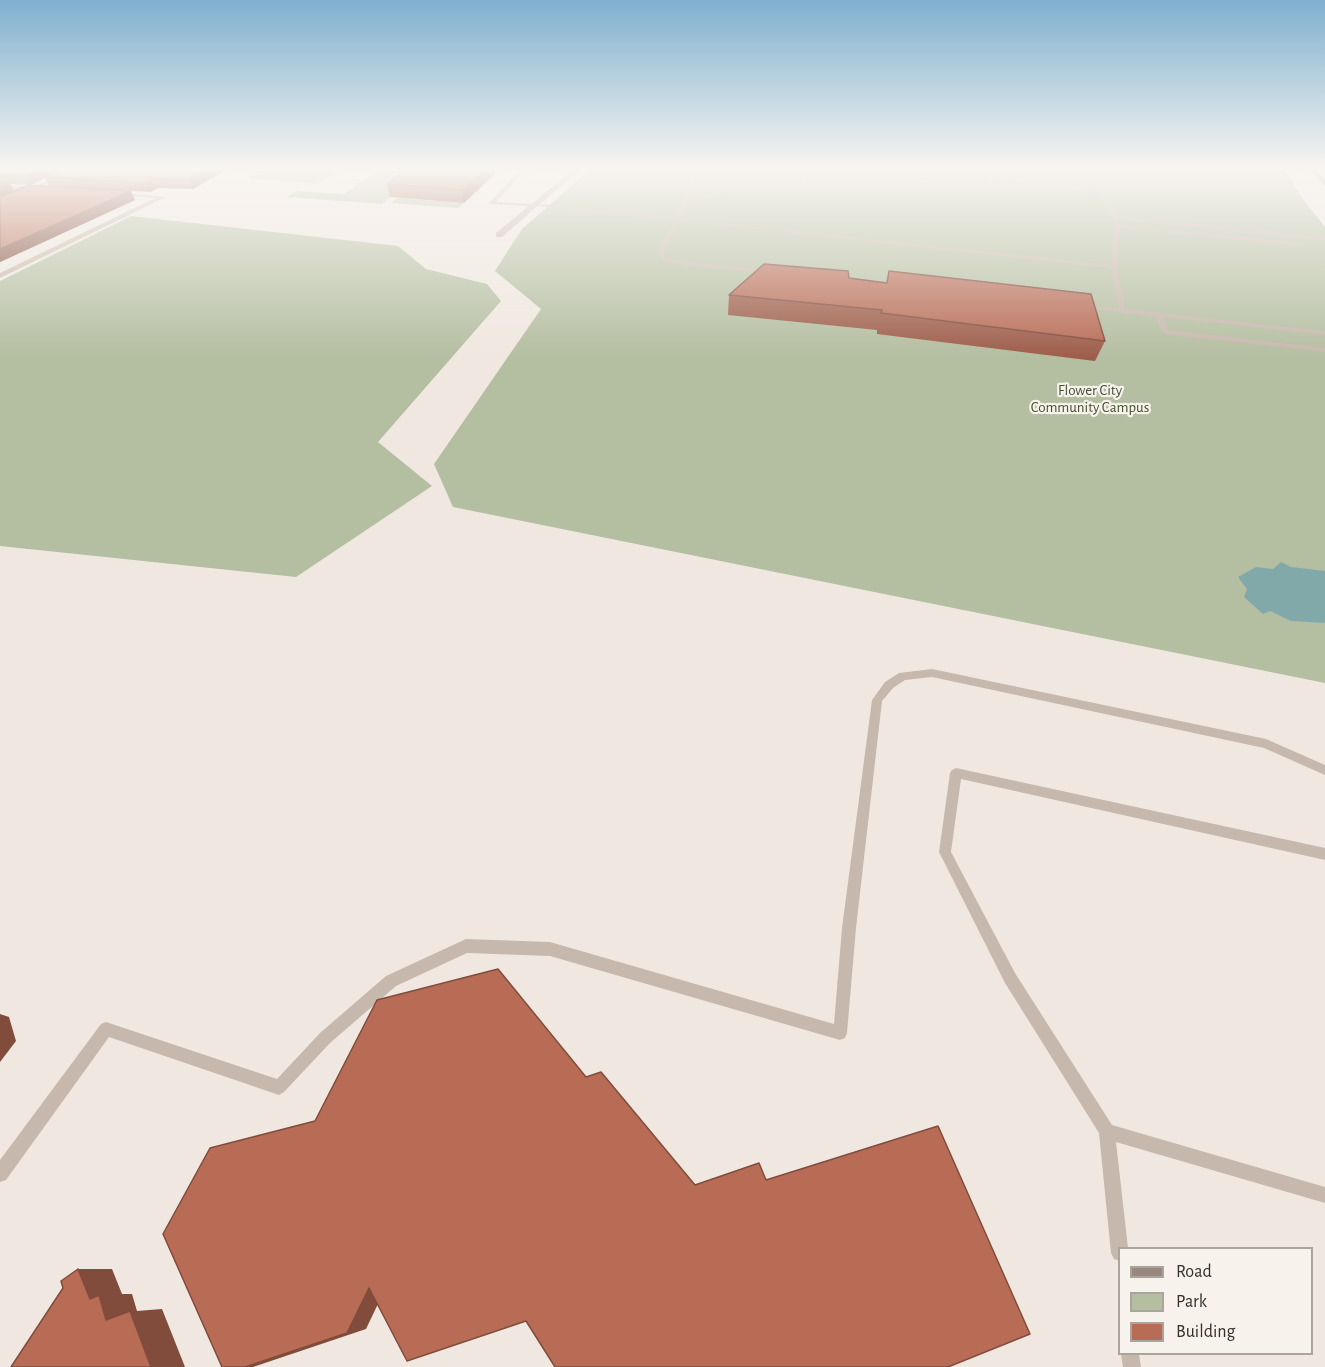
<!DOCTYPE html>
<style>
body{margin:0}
#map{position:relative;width:1325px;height:1367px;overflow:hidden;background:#f0e8e0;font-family:"Alegreya Sans",sans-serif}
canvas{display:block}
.legend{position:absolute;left:1118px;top:1247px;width:195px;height:108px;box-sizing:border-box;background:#f8f2ec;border:2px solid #aaa49e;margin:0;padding:8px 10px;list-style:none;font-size:18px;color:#362e2a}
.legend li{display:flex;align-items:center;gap:12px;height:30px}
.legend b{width:30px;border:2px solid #aaa49e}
</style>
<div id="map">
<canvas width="1325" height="1367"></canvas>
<ul class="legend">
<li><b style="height:8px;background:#9a887e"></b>Road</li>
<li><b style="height:16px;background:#b4bea1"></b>Park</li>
<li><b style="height:16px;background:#b86c56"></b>Building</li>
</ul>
</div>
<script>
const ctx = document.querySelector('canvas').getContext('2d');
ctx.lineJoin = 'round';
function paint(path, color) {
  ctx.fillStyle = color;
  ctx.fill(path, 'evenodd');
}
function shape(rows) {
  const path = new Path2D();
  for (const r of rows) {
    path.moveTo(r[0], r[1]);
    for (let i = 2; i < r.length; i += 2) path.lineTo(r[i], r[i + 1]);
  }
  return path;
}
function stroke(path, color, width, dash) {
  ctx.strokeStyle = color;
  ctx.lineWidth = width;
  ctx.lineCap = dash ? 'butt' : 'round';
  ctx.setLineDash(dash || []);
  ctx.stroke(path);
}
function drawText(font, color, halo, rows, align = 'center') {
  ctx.font = font + ' "Alegreya Sans",sans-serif';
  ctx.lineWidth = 4.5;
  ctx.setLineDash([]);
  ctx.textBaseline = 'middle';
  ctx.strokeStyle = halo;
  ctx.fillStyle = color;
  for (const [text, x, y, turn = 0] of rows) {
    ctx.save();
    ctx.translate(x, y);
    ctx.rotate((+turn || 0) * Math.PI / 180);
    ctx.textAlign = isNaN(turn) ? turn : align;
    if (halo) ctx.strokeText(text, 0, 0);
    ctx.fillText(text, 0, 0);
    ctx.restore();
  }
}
paint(shape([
 [267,167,312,167,341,169,317,184,247,178],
 [382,167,429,167,382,204,287,197,296,191,344,194],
 [593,167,1283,167,1302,198,1325,227,1325,683,453,507,434,464,541,309,495,271,522,229],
 [397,198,464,203,458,208,391,203],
 [131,216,398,246,426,269,487,284,501,301,378,442,432,486,296,577,0,546,0,281]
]), '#b4bea1');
paint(shape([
 [1281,562,1291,567,1325,571,1325,623,1291,621,1270,611,1263,614,1244,597,1247,589,1238,577,1256,567,1273,569]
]), '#82a9aa');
paint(shape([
 [533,167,538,167,519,177,496,202,552,205,676,218,696,167,700,167,688,199,745,187,717,169,703,167,718,167,751,187,687,202,681,219,1111,265,1114,226,1108,205,1097,195,1074,187,1000,181,977,190,929,184,852,167,859,167,929,182,977,188,995,180,970,167,975,167,1000,179,1074,185,1101,193,1112,204,1116,216,1325,237,1325,241,1117,219,1119,225,1304,243,1302,246,1119,228,1117,267,1125,309,1325,331,1325,335,1163,317,1168,330,1325,348,1325,352,1165,334,1162,332,1156,317,1080,307,1080,305,1082,304,1119,309,1111,268,680,221,663,253,666,258,689,262,771,270,774,272,771,274,689,266,664,261,657,253,675,221,552,207,490,204,490,202,515,175,533,167],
 [758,167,763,167,784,178,804,177,807,167,811,167,804,188,802,189,800,188,803,179,781,180,758,167],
 [932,669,1266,739,1325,765,1325,775,1264,748,932,677,905,680,893,688,882,701,856,928,847,1033,845,1038,840,1040,550,956,467,953,396,986,330,1043,284,1092,279,1095,109,1037,6,1180,0,1182,0,1160,101,1024,106,1022,277,1079,320,1033,386,976,466,939,550,942,834,1024,842,928,872,700,885,682,899,673,932,669],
 [956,768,1325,848,1325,860,961,779,951,852,1015,973,1112,1125,1325,1187,1325,1203,1116,1142,1128,1248,1120,1248,1120,1261,1114,1259,1111,1253,1099,1133,1005,983,939,852,950,773,952,770,956,768],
 [1121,1354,1139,1354,1141,1367,1123,1367,1121,1354]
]), '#c7b8ad');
paint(shape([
 [576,167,583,167,502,237,496,237,496,233,576,167],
 [0,185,39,187,42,189,39,191,0,189,0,185],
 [112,192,166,197,0,278,0,273,155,198,114,195,112,192]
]), '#c7b8ad');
paint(shape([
 [74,167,82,167,0,207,0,202,74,167]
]), '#c7b8ad');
paint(shape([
 [1308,167,1314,167,1325,180,1325,186,1308,167]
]), '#9a887e');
paint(shape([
 [0,167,228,167,229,168,193,189,158,188,150,192,49,186,45,178,31,185,10,184,14,191,135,200,0,262],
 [499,170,464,203,390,197,387,184],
 [889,271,1105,341,1095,361,877,334,877,330,728,315,729,295,849,278,886,283]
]), '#9e5d4a');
paint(shape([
 [47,167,69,167,44,177,45,178,31,185,26,176],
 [212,167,228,167,229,168,193,189,189,180],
 [488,167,499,167,499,170,464,203,462,190],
 [154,179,158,188,150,192,146,183],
 [10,184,15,192,0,200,0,188],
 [131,191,135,200,0,262,0,249],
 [0,1014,9,1017,16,1041,0,1062],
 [78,1269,112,1269,122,1294,132,1294,137,1311,162,1309,185,1367,151,1367,106,1320,90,1299],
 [386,1287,366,1329,253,1367,245,1367,369,1288]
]), '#814c3c');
const building = shape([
 [0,167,47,167,26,176,0,175,0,167],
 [66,167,212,167,189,180,154,179,146,183,44,177,66,167],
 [410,167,488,167,462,190,387,184,410,167],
 [0,183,10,184,0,188,0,183],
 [28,185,131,191,0,249,0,197,28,185],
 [764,264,848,271,849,278,887,283,889,271,1091,294,1105,341,881,313,882,310,729,295,764,264],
 [498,969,586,1077,601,1072,695,1185,759,1163,766,1180,938,1126,1030,1334,948,1367,555,1367,526,1321,407,1361,369,1288,347,1333,245,1367,222,1367,163,1234,210,1148,315,1121,377,1000,498,969],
 [78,1269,90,1299,99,1295,106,1320,130,1311,151,1367,11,1367,63,1288,61,1281,78,1269]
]);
paint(building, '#b86c56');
stroke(building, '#814c3c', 1.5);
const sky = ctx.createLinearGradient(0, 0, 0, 358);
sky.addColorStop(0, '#7fb0cf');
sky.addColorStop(0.47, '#f8f5f1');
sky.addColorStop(1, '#f8f5f100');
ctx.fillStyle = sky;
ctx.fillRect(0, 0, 1325, 358);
drawText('15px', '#465131', '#f8f2ec', [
 ["Flower City",1090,390],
 ["Community Campus",1090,407]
]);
</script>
